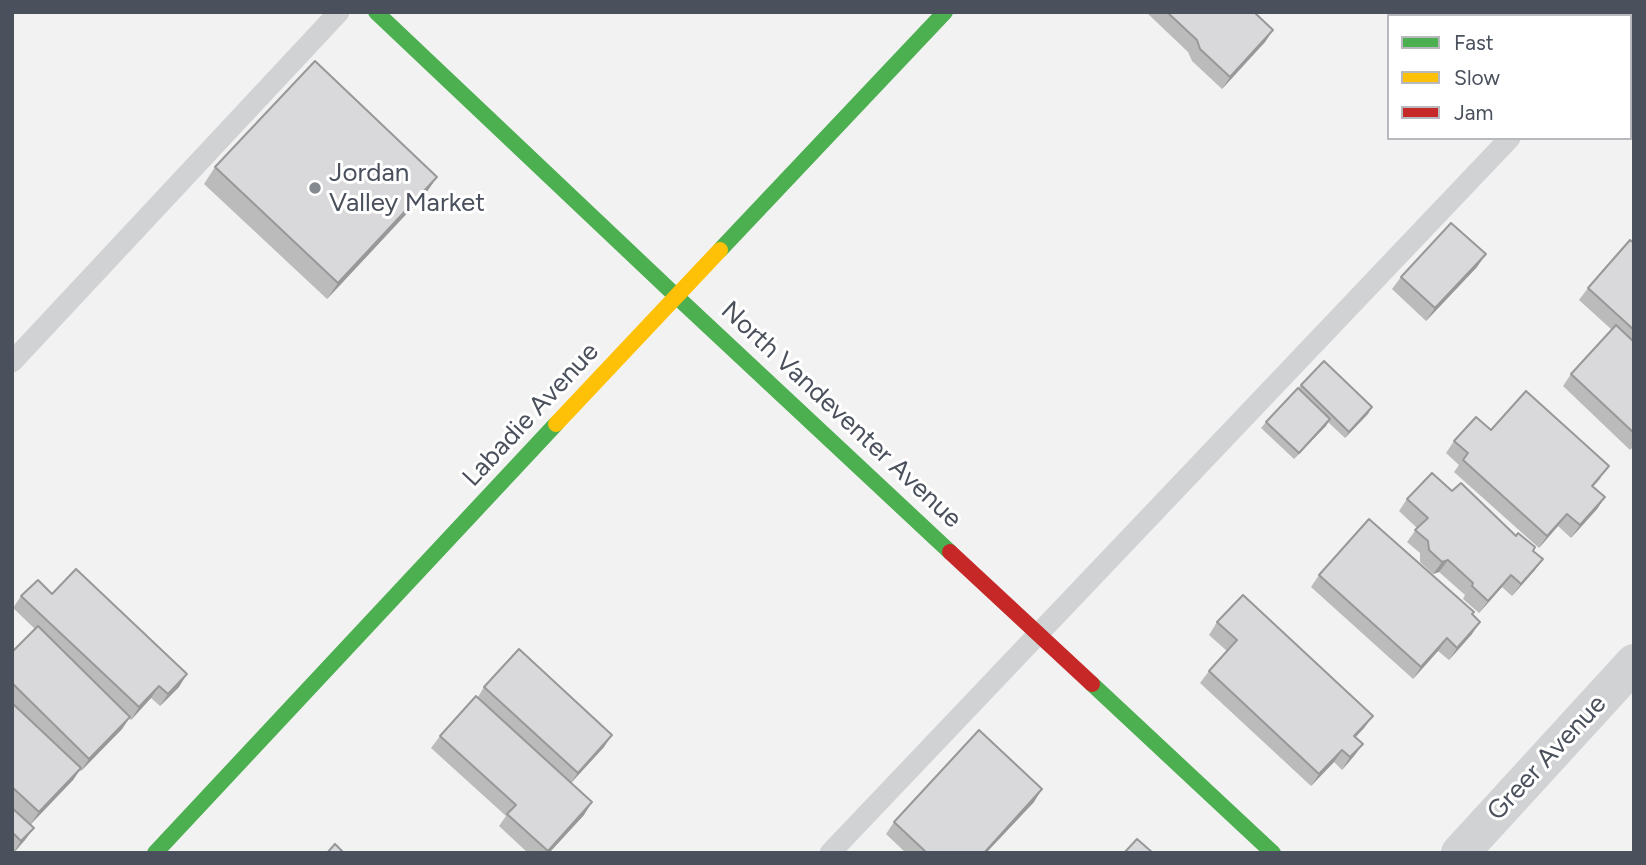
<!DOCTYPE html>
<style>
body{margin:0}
#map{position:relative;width:1646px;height:865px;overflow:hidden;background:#f2f2f2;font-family:Figtree,sans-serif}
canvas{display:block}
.frame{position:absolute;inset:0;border:14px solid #4a505c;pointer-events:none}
.legend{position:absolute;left:1387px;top:14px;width:245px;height:126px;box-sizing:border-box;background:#fff;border:2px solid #b7b9be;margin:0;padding:9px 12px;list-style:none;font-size:21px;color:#4a505c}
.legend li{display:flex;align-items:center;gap:14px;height:35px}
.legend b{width:35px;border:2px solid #b7b9be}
</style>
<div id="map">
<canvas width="1646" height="865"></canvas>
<div class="frame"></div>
<ul class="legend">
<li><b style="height:9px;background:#4caf50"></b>Fast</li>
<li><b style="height:9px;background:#ffc107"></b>Slow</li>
<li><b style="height:9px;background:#c62828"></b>Jam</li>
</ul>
</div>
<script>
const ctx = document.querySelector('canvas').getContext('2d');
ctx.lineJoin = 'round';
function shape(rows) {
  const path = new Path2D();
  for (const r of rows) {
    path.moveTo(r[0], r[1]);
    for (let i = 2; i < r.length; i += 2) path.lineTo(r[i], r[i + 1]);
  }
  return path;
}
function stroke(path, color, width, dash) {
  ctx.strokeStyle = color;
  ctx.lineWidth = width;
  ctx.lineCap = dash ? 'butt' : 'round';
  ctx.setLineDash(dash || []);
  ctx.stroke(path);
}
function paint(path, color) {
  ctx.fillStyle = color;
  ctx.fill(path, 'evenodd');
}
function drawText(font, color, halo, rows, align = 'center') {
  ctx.font = font + ' Figtree,sans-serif';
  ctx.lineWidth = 6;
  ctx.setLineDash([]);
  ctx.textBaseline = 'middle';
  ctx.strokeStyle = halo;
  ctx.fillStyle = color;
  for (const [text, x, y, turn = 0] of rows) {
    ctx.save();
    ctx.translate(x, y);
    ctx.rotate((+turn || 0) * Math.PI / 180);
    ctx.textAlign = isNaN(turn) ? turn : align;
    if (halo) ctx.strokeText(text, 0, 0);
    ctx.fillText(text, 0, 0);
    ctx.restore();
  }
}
stroke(shape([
 [1626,16,1630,12],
 [12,362,339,12],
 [830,853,1510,138]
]), '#d1d2d4', 21);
stroke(shape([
 [1460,853,1634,663]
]), '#d1d2d4', 38);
stroke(shape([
 [376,12,676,296,950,552],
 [720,250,945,12],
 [1092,684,1273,853],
 [155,853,556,424]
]), '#4caf50', 16);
stroke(shape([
 [556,424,720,250]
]), '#ffc107', 16);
stroke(shape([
 [950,552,1092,684]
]), '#c62828', 16);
paint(shape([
 [1146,12,1254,12,1273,30,1265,42,1222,89,1192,61,1188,52],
 [215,167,437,177,426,193,327,299,204,184],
 [1634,243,1634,446,1630,450,1563,386,1571,374,1612,330,1579,300,1588,288],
 [1477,267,1426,321,1392,289,1401,277],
 [1301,385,1372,407,1345,438,1328,422,1294,459,1261,428,1266,422],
 [1491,430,1601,478,1593,487,1605,497,1597,509,1571,538,1558,526,1539,548,1454,472,1459,465,1446,453,1454,441],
 [1452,491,1543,559,1534,571,1512,596,1502,587,1479,613,1463,599,1465,595,1439,572,1433,574,1420,562,1420,553,1407,542,1417,528,1399,511,1407,499],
 [1319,575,1472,614,1472,634,1449,660,1438,651,1413,679,1311,587],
 [52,594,179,687,160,706,151,698,131,720,129,718,122,729,81,771,80,770,73,780,30,825,25,840,14,853,12,853,12,652,35,629,13,608,21,596],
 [1217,622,1373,716,1364,728,1356,737,1363,744,1354,756,1342,770,1334,762,1311,786,1200,683,1209,671,1227,651,1209,635],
 [484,687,604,747,571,783,584,815,549,853,528,853,499,826,506,816,431,748,440,736,478,697],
 [1034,802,986,853,906,853,886,834,894,822]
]), '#bbbbbc');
paint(shape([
 [1273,30,1265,42,1222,89,1230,77],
 [437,177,426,193,327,299,338,283],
 [1486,254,1477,267,1426,321,1435,308],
 [1372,407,1368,414,1345,438,1349,432],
 [1330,419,1326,426,1294,459,1299,453],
 [1605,497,1597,509,1571,538,1580,525],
 [1567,514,1558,526,1539,548,1547,536],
 [1543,559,1534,571,1512,596,1521,584],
 [1448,560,1439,572,1433,574,1442,562],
 [1511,575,1502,587,1479,613,1488,601],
 [1480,622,1472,634,1449,660,1457,648],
 [1447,638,1438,651,1413,679,1421,667],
 [187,674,179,687,160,706,168,694],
 [159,686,151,698,131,720,139,707],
 [1373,716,1364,728,1345,748,1354,736],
 [130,717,122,729,81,771,89,759],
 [612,735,604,747,569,785,578,773],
 [1363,744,1354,756,1342,770,1350,757],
 [1342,750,1334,762,1311,786,1319,774],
 [81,768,73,780,30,825,39,812],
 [1042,789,1034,802,986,853,984,853],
 [592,802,584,815,549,853,547,853],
 [34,828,25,840,13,853,21,841]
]), '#989899');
const building = shape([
 [1167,12,1254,12,1273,30,1230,77,1200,49,1197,40,1167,12],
 [315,61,437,177,338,283,215,167,315,61],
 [1451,223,1486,254,1435,308,1401,277,1451,223],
 [1630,240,1634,243,1634,330,1588,288,1630,240],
 [1616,325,1634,342,1634,433,1571,374,1616,325],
 [1324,361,1372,407,1349,432,1301,385,1324,361],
 [1298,388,1330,419,1299,453,1266,422,1298,388],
 [1526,391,1609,466,1592,486,1605,497,1580,525,1567,514,1547,536,1463,460,1468,453,1454,441,1476,417,1491,430,1526,391],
 [1432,473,1452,491,1461,483,1516,536,1518,533,1535,547,1533,551,1543,559,1521,584,1511,575,1488,601,1472,586,1473,583,1448,560,1442,562,1429,550,1428,541,1415,530,1428,518,1407,499,1432,473],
 [1369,519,1474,612,1472,614,1480,622,1457,648,1447,638,1421,667,1319,575,1369,519],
 [76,569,187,674,168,694,159,686,139,707,21,596,38,580,52,594,76,569],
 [1243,595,1373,716,1354,736,1363,744,1350,757,1342,750,1319,774,1209,671,1237,640,1217,622,1243,595],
 [38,626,130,717,89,759,12,683,12,652,38,626],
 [519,649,612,735,578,773,484,687,519,649],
 [476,696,592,802,548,851,507,814,516,805,440,736,476,696],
 [12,703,81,768,39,812,12,787,12,703],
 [979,730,1042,789,984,853,927,853,894,822,979,730],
 [12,808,34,828,21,841,14,834,12,836,12,808],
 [1137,839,1153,853,1124,853,1137,839],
 [335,844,344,853,327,853,335,844]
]);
paint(building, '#d9d9db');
stroke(building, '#989899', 2);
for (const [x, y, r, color] of [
 [315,188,7,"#858990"]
]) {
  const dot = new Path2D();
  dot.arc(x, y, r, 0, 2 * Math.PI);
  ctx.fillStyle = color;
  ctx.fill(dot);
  stroke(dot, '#fff', 2.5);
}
drawText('26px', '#4a505c', '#fff', [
 ["Jordan",329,173],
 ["Valley Market",329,203]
], 'left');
drawText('26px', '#4a505c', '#fff', [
 ["Labadie Avenue",531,415,-47],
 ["North Vandeventer Avenue",841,415,43],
 ["Greer Avenue",1547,758,-47]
]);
</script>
